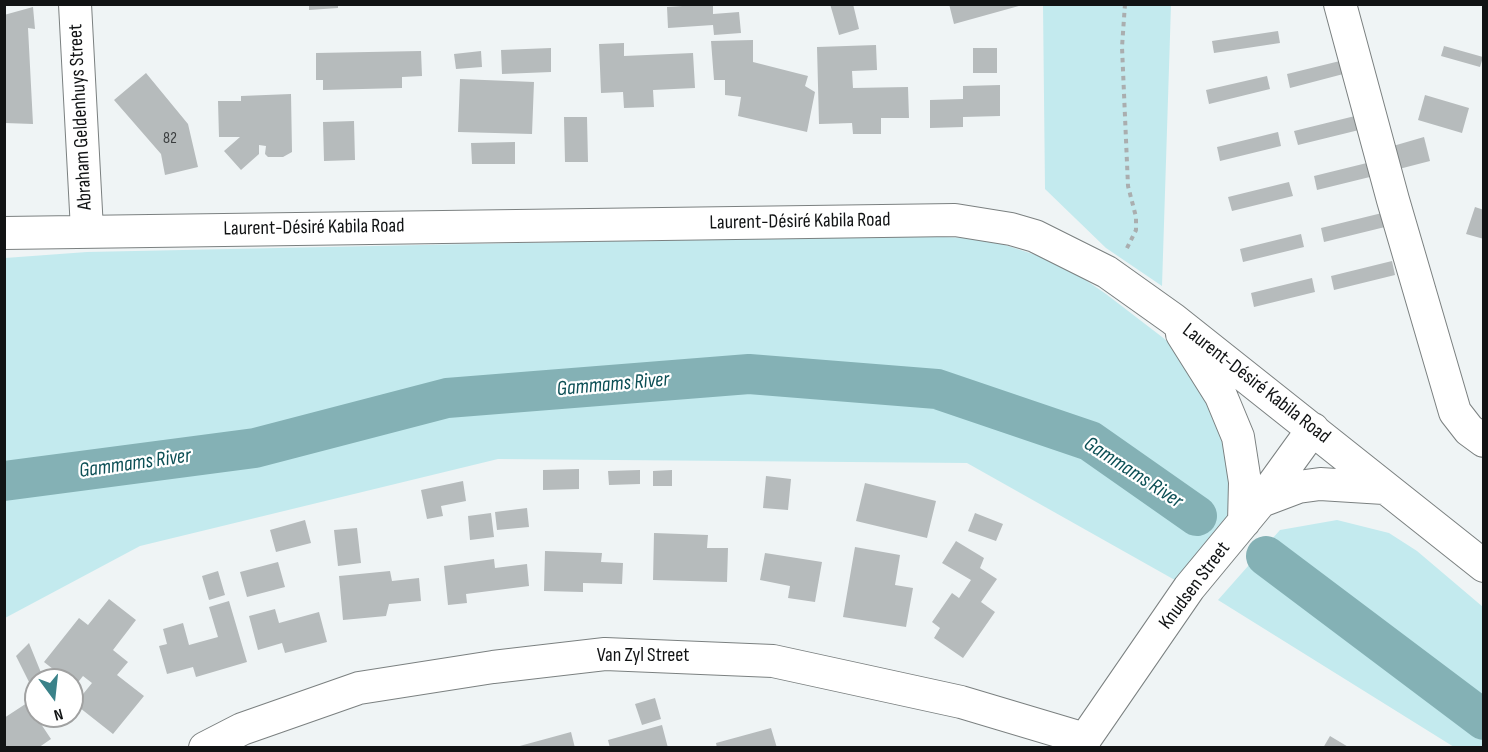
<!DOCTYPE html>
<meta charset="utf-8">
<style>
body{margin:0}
#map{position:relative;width:1488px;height:752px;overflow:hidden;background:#eff4f5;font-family:"Sofia Sans Condensed",sans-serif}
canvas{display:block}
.frame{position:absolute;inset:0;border:6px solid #111314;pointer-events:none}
.north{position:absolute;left:24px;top:668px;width:60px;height:60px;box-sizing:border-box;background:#fff;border:2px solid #a0a1a1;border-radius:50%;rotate:165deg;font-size:16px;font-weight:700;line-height:24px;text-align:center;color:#111314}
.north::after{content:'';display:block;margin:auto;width:21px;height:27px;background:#3a8289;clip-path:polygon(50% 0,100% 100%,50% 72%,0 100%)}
</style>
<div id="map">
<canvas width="1488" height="752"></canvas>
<div class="frame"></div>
<div class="north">N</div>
</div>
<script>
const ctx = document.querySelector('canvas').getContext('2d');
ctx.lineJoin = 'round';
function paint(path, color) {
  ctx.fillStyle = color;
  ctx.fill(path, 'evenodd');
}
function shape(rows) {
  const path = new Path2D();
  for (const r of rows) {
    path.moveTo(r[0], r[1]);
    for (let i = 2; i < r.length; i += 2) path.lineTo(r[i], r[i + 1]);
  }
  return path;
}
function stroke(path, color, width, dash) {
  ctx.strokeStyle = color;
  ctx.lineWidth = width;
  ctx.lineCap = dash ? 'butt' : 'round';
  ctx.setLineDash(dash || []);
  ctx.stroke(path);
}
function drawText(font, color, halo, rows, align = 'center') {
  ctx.font = font + ' "Sofia Sans Condensed",sans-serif';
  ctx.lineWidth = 4.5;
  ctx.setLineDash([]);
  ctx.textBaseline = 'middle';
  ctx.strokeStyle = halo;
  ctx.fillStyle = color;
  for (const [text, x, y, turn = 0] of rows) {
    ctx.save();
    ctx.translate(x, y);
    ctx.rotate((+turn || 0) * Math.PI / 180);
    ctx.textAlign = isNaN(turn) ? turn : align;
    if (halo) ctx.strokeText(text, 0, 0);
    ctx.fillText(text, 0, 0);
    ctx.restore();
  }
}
paint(shape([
 [1043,5,1171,5,1162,286,1106,248,1045,189],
 [902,235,966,238,1002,244,1039,256,1077,274,1106,294,1179,350,1208,377,1244,522,1189,588,967,463,498,459,140,546,5,618,5,258,87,252],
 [1337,520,1389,533,1417,551,1483,607,1483,747,1454,747,1218,600,1280,530]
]), '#c3eaee');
stroke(shape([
 [4,481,255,448,447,398,749,374,937,389,1090,441,1197,516],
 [1266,556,1484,720]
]), '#84b1b5', 40);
paint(shape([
 [309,4,338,4,338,8,309,10],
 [713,4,713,14,739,12,741,33,714,35,713,25,668,28,667,7],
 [830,4,853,4,859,29,839,35],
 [949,4,1026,4,954,24],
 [33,7,35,29,28,28,33,124,5,123,4,15],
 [1278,31,1280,43,1214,53,1212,41],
 [753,40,753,62,808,76,805,86,815,92,807,132,738,116,741,97,725,95,725,80,714,80,711,41],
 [624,43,624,56,693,53,695,88,653,90,654,107,624,108,623,92,601,93,599,44],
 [876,45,877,70,852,71,853,88,908,87,909,118,881,118,881,134,853,134,852,123,819,124,817,47],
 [1444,46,1483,57,1480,67,1441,56],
 [551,48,551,72,502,74,501,50],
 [973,48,997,48,997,73,973,73],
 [421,51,422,76,402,77,402,88,323,90,323,80,316,80,316,53],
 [481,51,482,67,456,69,454,54],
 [1348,59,1351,72,1290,88,1287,74],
 [146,73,188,124,198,167,165,175,161,154,114,100],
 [1267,76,1270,89,1209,104,1206,90],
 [460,79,534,82,532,134,458,132],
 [1000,85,1000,116,963,117,963,127,930,128,930,100,963,99,963,86],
 [291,94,292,152,283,157,268,157,265,154,266,146,259,145,259,154,241,170,224,151,240,137,219,137,218,101,241,101,241,96],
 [1425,95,1469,108,1462,133,1418,120],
 [1355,116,1359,130,1298,145,1294,131],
 [564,117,587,117,588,162,565,162],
 [354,121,355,160,324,161,323,122],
 [1278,132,1281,146,1220,161,1217,147],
 [1424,137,1430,161,1399,169,1393,146],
 [515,142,515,164,472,164,471,143],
 [1375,161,1378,175,1317,190,1314,176],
 [1289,182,1293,196,1232,211,1228,197],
 [1475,207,1484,210,1484,239,1466,234],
 [1382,213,1385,227,1324,242,1321,228],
 [1301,234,1304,247,1243,262,1240,249],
 [1392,261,1395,275,1334,290,1331,276],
 [1312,278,1315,292,1254,307,1251,293],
 [579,469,579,489,543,490,543,470],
 [640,470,640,484,609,485,608,471],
 [672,470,672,486,653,486,653,471],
 [766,476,791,479,788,510,763,508],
 [463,481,466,501,441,506,443,516,427,519,421,490],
 [865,483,936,501,927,538,856,521],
 [527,508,529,527,497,530,495,512],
 [491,513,494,537,470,540,468,516],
 [975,513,1003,524,996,541,968,531],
 [305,520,311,543,276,552,270,530],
 [357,528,361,563,338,566,334,530],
 [654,533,708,535,707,548,728,548,727,582,653,580],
 [956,541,984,558,980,568,997,579,981,602,995,612,963,658,934,638,940,628,932,622,952,593,959,598,971,580,942,563],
 [855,547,900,555,895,585,913,588,906,627,843,617],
 [545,551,602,553,601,562,623,563,622,584,583,583,583,592,544,591],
 [765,553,822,562,815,602,788,598,790,586,760,580],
 [494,559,495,568,527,564,529,586,466,594,467,603,448,605,444,566],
 [278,562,285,587,247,597,240,572],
 [218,571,225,595,209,600,202,576],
 [390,571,392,581,419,578,421,601,389,604,386,616,343,620,339,576],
 [109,599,136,620,113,650,128,662,117,675,144,696,113,734,75,704,92,683,83,676,75,686,72,680,67,680,44,662,79,618,88,625],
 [229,601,247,662,196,677,193,667,167,674,159,646,167,644,163,629,183,623,189,645,218,637,209,607],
 [275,609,279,623,319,612,327,642,285,653,282,643,258,650,249,616],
 [29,643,44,680,36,680,36,696,16,656],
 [655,698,661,719,642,725,635,704],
 [27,703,51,739,38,748,4,748,4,718],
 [662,725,668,748,610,748,608,740],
 [771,728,777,748,717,748,716,743],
 [571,732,575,748,516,748,516,747],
 [1330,736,1350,748,1323,748]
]), '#b6bbbc');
const minor = shape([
 [75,4,87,230],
 [1340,4,1393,200,1455,412,1469,430,1484,441],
 [4,233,955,220,1011,229,1035,236,1107,272,1173,319,1484,566],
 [1182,334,1221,396,1238,437,1245,482,1244,522],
 [1261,501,1298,487,1320,484,1384,488],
 [205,748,242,729,359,688,493,667,605,654,773,661,961,702,1085,739],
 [1083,748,1085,739,1189,588,1261,501,1313,429]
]);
stroke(minor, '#7b8080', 34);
stroke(shape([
 [1125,4,1122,47,1128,186,1136,217,1136,230,1125,252]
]), '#aaaeaf', 4, [4.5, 4.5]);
stroke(minor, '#fff', 32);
drawText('16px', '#3a3d3e', null, [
 ["82",170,139]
]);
drawText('20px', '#111314', '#fff', [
 ["Abraham Geldenhuys Street",81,117,-93],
 ["Laurent-Désiré Kabila Road",800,222,-1],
 ["Laurent-Désiré Kabila Road",314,228,-1],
 ["Laurent-Désiré Kabila Road",1256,384,38],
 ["Knudsen Street",1195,586,-53],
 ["Van Zyl Street",643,656]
]);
drawText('italic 21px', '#0c4f55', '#fff', [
 ["Gammams River",613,385,-5],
 ["Gammams River",135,464,-8],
 ["Gammams River",1133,473,33]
]);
</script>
